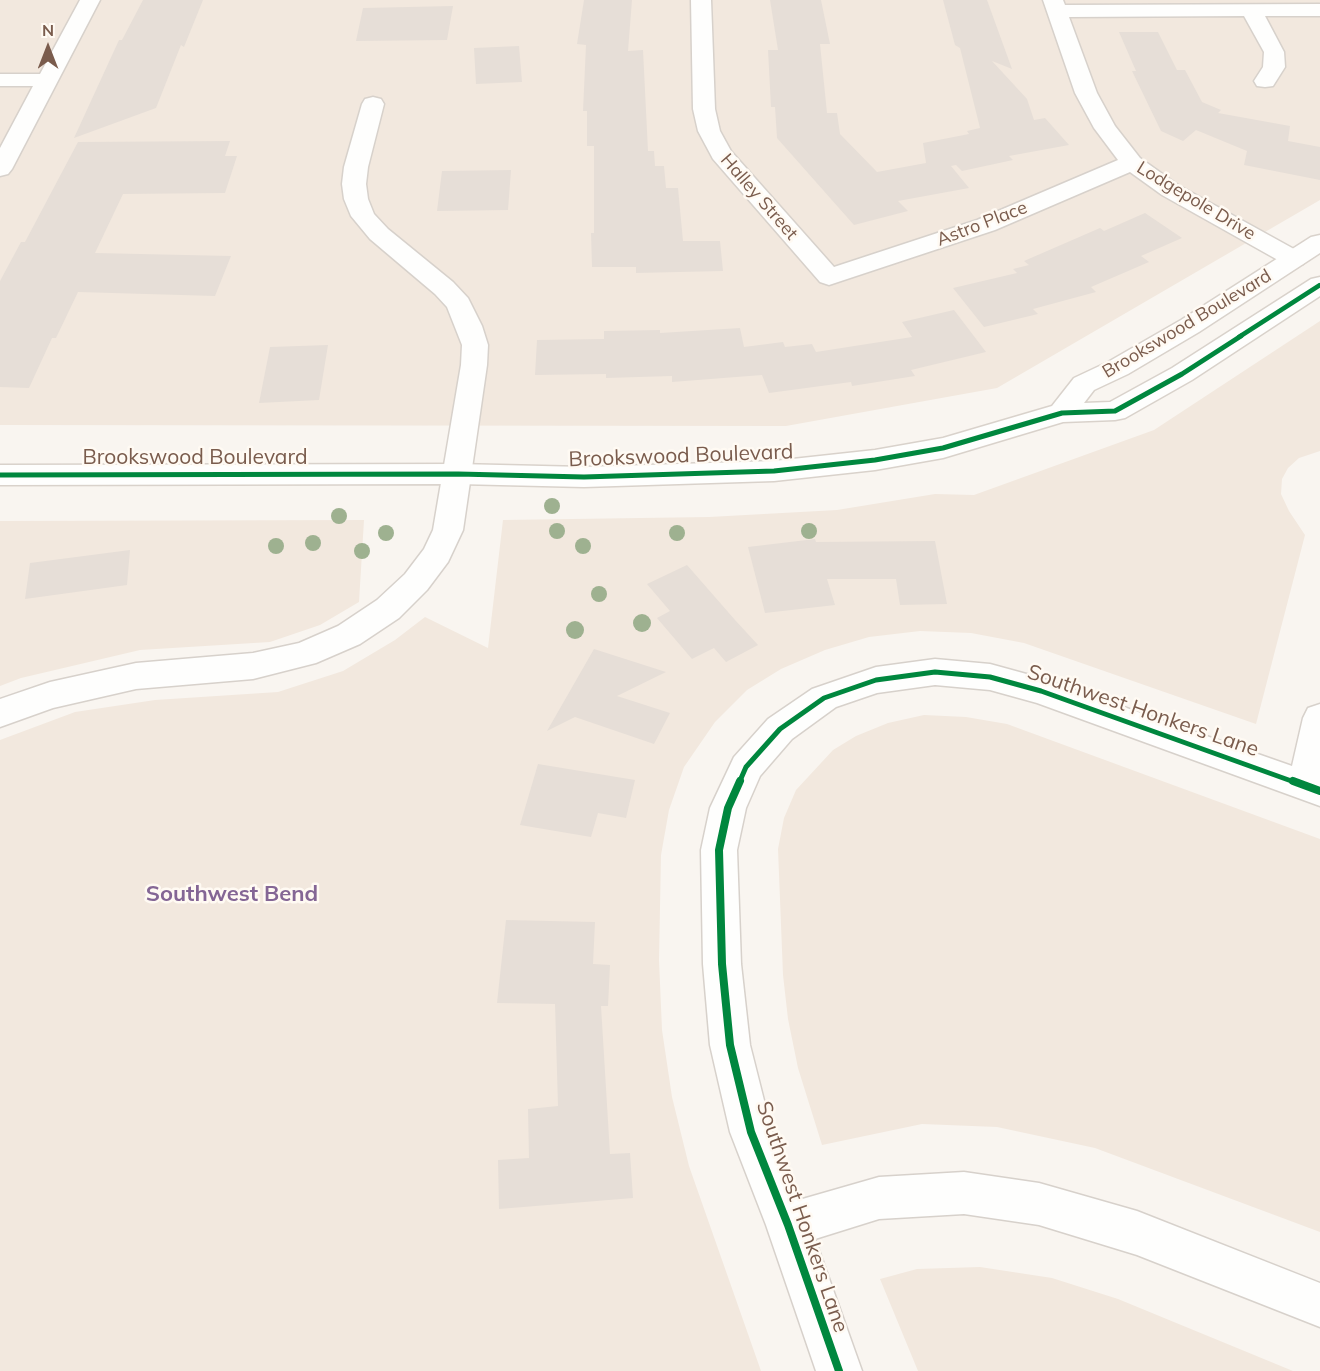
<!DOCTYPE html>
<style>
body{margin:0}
#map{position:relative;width:1320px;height:1371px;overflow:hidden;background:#f9f5f0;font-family:Mulish,sans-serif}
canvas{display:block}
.north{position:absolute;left:18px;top:18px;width:60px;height:60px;-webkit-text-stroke:4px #fffaf3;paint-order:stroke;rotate:0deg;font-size:16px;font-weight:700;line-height:24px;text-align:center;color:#7a5c4d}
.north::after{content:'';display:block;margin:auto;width:21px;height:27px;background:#7a5c4d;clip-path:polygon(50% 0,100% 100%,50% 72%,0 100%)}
</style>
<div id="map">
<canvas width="1320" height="1371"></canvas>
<div class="north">N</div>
</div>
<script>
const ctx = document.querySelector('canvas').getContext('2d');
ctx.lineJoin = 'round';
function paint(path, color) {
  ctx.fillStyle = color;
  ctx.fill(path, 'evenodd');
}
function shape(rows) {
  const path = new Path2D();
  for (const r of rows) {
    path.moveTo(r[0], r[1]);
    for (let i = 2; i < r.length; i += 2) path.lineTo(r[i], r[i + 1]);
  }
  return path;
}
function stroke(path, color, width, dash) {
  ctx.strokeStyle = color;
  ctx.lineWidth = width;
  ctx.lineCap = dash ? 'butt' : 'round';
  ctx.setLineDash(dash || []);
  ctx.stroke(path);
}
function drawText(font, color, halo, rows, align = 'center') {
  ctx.font = font + ' Mulish,sans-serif';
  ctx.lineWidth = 5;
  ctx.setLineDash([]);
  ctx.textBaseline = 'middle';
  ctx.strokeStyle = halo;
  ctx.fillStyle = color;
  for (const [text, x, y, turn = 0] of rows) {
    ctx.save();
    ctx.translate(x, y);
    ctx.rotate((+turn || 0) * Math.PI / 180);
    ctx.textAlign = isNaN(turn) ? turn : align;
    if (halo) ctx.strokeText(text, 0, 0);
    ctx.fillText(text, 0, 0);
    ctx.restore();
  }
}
paint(shape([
 [0,0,1320,0,1320,200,997,388,786,426,0,425],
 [1320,321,1320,451,1299,458,1288,468,1282,479,1281,494,1289,511,1305,535,1256,724,1024,643,971,633,920,631,869,637,825,650,781,669,747,690,715,722,684,767,669,810,661,855,659,960,662,1030,672,1097,689,1166,761,1371,0,1371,0,740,75,712,155,700,278,692,343,671,395,640,425,617,488,648,503,520,709,517,837,510,935,494,974,495,1154,430],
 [364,520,359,602,320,625,270,642,140,650,21,678,0,686,0,521],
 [924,715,966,717,1007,724,1320,839,1320,1232,1095,1148,997,1127,922,1124,822,1145,798,1068,788,1019,783,975,778,849,784,818,796,790,833,750,856,736,888,723],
 [980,1267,1052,1278,1118,1299,1293,1371,918,1371,880,1279,917,1269]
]), '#f2e8de');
paint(shape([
 [143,0,203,0,184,47,181,45,156,108,74,138,119,40,122,40],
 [584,0,632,0,628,51,643,50,648,151,654,151,655,166,664,166,666,188,678,188,683,241,720,241,723,271,636,273,636,267,592,267,591,233,594,233,594,146,587,146,587,111,583,111,586,45,577,44],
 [770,0,821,0,830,44,820,44,827,113,837,113,840,134,877,172,926,163,923,143,969,134,967,131,980,128,960,48,955,45,943,0,987,0,1012,69,992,61,1027,99,1034,120,1045,118,1069,145,1009,156,1013,160,962,171,956,165,951,166,969,188,898,201,908,211,854,225,777,138,775,107,771,107,768,50,778,50],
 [453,6,447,40,356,41,363,8],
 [1119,32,1158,32,1177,70,1185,70,1202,102,1221,110,1218,113,1290,126,1288,141,1320,147,1320,180,1244,165,1247,151,1196,130,1183,141,1161,131,1132,71,1136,71],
 [519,46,522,82,476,84,474,48],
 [230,141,225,156,237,156,225,193,123,194,95,253,231,256,215,296,78,292,56,338,52,338,29,388,0,387,0,281,21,242,25,242,78,142],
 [511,170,508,210,437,211,442,171],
 [1145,213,1182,238,1141,256,1149,262,1091,287,1096,292,1033,309,1038,314,984,327,953,288,1017,273,1013,269,1029,265,1024,261,1100,228,1104,231],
 [954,310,986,352,911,370,915,376,852,386,851,382,769,393,762,375,672,382,672,376,606,378,606,374,535,375,537,340,604,339,604,331,660,330,660,333,740,328,744,347,783,342,785,347,812,344,816,352,912,337,902,322],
 [328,345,319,400,259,403,270,347],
 [815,539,816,542,935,541,947,604,900,605,896,579,827,579,835,605,765,613,748,547],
 [130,550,127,585,25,599,30,563],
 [687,565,735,620,758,645,726,662,714,648,692,659,657,618,670,611,647,584],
 [594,649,666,672,617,696,670,713,654,744,575,717,547,731],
 [538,764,635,780,626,818,598,813,591,837,520,825],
 [506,920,595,922,593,964,610,965,608,1006,601,1006,610,1154,630,1153,633,1198,499,1209,498,1160,529,1158,528,1109,558,1106,555,1004,497,1003]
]), '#e6ded7');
const street = shape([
 [80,0,100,0,12,169,8,174,0,176,0,148,33,86,0,86,0,74,40,74,80,0],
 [691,0,711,0,715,109,720,131,731,151,834,267,977,220,1118,160,1094,128,1075,93,1043,0,1063,0,1065,5,1320,4,1320,16,1265,16,1284,52,1285,67,1273,86,1265,87,1257,86,1254,81,1263,67,1264,52,1244,16,1069,17,1097,93,1115,126,1140,158,1178,185,1303,254,1306,259,1303,264,1294,266,1285,264,1162,195,1130,172,995,230,838,282,829,285,820,282,713,159,698,131,693,109,691,0],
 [373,97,381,99,384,104,368,167,366,184,368,199,374,214,388,229,453,282,468,298,482,326,488,345,487,365,463,530,448,562,427,590,399,618,360,644,316,663,253,679,136,689,53,708,0,727,0,699,50,682,136,663,253,653,299,643,338,626,377,600,405,574,424,549,433,530,461,365,462,345,447,307,435,294,370,239,351,216,344,199,342,184,344,167,362,104,365,99,373,97],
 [935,659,990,664,1041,678,1292,766,1303,718,1308,708,1320,704,1320,806,1037,703,990,690,935,685,877,693,836,707,792,739,760,776,746,808,737,850,741,964,750,1045,772,1132,799,1200,879,1177,964,1172,1039,1183,1137,1211,1320,1283,1320,1327,1137,1255,1039,1225,964,1214,879,1219,815,1239,862,1371,816,1371,766,1225,730,1132,710,1045,703,964,701,850,710,808,734,757,768,719,812,689,876,667,935,659]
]);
const secondary = shape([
 [1320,235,1320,253,1199,332,1128,374,1094,390,1084,403,1110,402,1172,368,1311,279,1320,277,1320,296,1192,380,1125,418,1115,420,1063,422,943,458,875,470,774,481,584,487,458,484,0,485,0,465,458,464,584,467,774,461,875,450,943,438,1052,406,1074,378,1108,362,1181,320,1311,237,1320,235]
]);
stroke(street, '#d7d1cb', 3);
stroke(secondary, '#d9d2cb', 3);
paint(street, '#fefefd');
paint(secondary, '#fefefd');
stroke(shape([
 [1239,337,1320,285]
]), '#00873e', 4.5);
stroke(shape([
 [0,475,458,474,584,477,774,471,875,460,943,448,1062,413,1115,411,1182,374,1241,336],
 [739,783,746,767,780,729,824,698,876,680,935,672,990,677,1041,691,1297,783]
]), '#00873e', 5);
stroke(shape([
 [740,781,728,808,719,850,722,964,730,1045,751,1132,788,1225,839,1371],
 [1293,781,1320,791]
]), '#00873e', 8);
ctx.fillStyle = '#9eb190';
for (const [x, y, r] of [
 [552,506,8],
 [339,516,8],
 [557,531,8],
 [809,531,8],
 [386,533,8],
 [677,533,8],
 [313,543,8],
 [276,546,8],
 [583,546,8],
 [362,551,8],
 [599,594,8],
 [642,623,9],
 [575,630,9]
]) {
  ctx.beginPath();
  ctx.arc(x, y, r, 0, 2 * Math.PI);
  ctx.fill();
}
drawText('18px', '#7a5c4d', '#fffaf3', [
 ["Halley Street",759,197,49],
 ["Lodgepole Drive",1196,201,31],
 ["Astro Place",982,224,-21],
 ["Brookswood Boulevard",1187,324,-31]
]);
drawText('21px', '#7a5c4d', '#fffaf3', [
 ["Brookswood Boulevard",681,456,-2],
 ["Brookswood Boulevard",195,458],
 ["Southwest Honkers Lane",1143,711,19],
 ["Southwest Honkers Lane",802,1217,71]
]);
drawText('bold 22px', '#846695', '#fffaf3', [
 ["Southwest Bend",232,894]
]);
</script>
